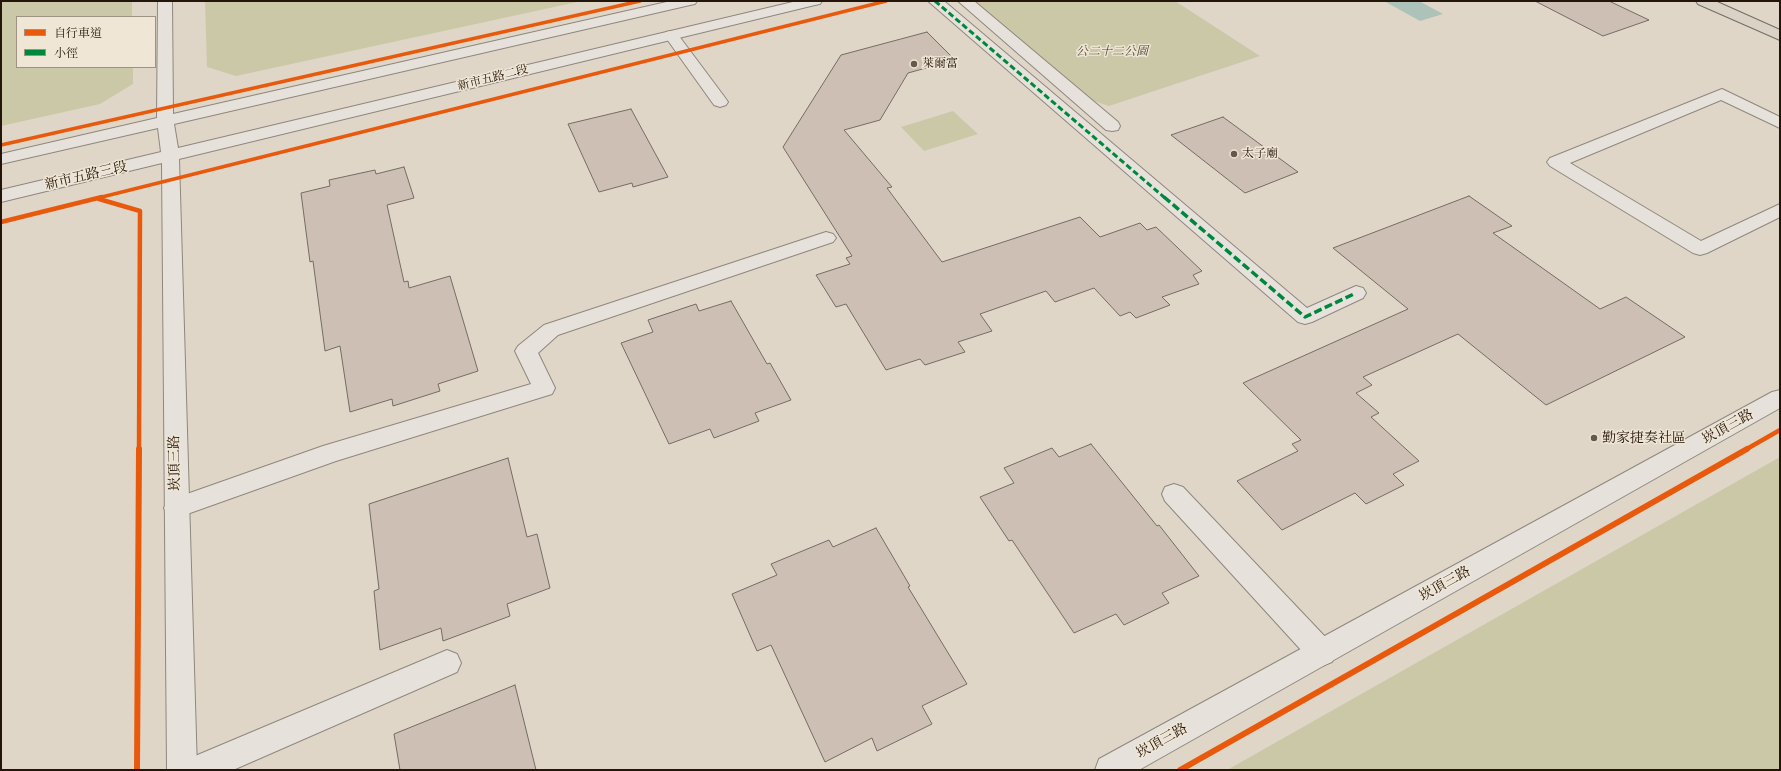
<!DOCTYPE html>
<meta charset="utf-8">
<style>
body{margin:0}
#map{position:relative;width:1781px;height:771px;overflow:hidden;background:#dfd6c8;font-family:"EB Garamond","Noto Serif TC",serif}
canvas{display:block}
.frame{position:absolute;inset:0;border:2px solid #24150a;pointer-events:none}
.legend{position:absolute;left:16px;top:16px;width:140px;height:52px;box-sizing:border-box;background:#f0e6d5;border:1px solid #9e9284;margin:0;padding:5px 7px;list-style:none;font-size:12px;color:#24150a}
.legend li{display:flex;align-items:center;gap:8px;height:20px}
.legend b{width:20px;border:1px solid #9e9284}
</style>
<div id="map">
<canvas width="1781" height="771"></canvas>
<div class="frame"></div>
<ul class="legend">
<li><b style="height:5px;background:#e8590c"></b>自行車道</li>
<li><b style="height:5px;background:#00873e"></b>小徑</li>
</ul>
</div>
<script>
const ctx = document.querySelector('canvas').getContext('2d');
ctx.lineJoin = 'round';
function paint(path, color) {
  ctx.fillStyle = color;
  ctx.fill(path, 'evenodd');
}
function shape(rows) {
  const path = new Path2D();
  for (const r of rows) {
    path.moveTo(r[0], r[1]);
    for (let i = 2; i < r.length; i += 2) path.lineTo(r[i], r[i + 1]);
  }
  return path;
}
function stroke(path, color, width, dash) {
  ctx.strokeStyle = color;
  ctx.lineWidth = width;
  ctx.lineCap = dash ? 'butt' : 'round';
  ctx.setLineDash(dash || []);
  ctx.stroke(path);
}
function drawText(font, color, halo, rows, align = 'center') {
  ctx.font = font + ' "EB Garamond","Noto Serif TC",serif';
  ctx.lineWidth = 3;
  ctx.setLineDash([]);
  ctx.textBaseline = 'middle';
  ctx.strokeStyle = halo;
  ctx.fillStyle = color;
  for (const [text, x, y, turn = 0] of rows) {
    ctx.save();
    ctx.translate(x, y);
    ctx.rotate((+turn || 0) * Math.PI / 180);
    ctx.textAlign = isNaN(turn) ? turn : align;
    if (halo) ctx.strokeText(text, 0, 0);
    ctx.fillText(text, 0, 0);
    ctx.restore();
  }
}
paint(shape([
 [1,1,132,1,132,17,17,17,17,67,133,67,133,84,100,104,1,126],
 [205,1,582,1,236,76,207,67],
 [974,1,1175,1,1260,56,1109,106,1091,100],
 [953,111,978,134,924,151,901,127],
 [1780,457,1780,770,1227,770]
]), '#cbc8a8');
paint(shape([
 [1384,1,1419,1,1443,14,1420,21]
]), '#adc2b9');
const building = shape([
 [1535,1,1609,1,1649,20,1603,36,1535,1],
 [927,32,955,60,908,73,880,120,844,130,892,187,887,188,942,262,1080,217,1100,237,1140,223,1147,230,1156,227,1202,271,1193,275,1199,284,1162,297,1170,305,1136,318,1130,312,1120,316,1094,288,1055,302,1046,291,980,314,992,331,958,342,965,352,925,365,920,359,886,370,846,304,836,307,816,275,850,264,846,258,852,256,783,147,841,55,927,32],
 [631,109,668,177,633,187,632,183,599,192,568,124,631,109],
 [1223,117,1298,172,1245,193,1171,135,1223,117],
 [404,167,414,198,387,205,404,282,408,281,409,288,450,276,478,371,438,384,440,391,393,406,392,399,350,412,340,346,325,351,313,261,310,262,301,193,330,186,329,180,375,170,376,174,404,167],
 [1469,196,1512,226,1493,233,1600,309,1626,297,1685,337,1546,405,1458,334,1363,377,1372,385,1356,393,1379,413,1371,417,1419,461,1393,474,1404,485,1366,504,1355,493,1282,530,1237,481,1298,451,1292,444,1301,440,1243,383,1408,309,1333,248,1469,196],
 [731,301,767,364,770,363,791,400,755,413,759,421,714,438,710,429,669,444,621,343,653,332,648,320,696,304,699,311,731,301],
 [1091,444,1157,526,1159,525,1199,576,1162,593,1169,603,1124,625,1116,614,1074,633,1012,540,1009,541,980,497,1014,483,1004,468,1052,448,1059,457,1091,444],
 [508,458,527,537,537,534,550,588,507,604,510,616,443,641,441,628,380,650,374,591,379,589,369,504,508,458],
 [876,528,910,586,908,587,967,684,922,706,932,724,877,751,872,738,825,762,771,645,757,651,732,594,777,575,771,564,829,540,833,547,876,528],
 [515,685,536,770,400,770,394,734,515,685]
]);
paint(building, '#cdbfb4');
stroke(building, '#746c64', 1);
const service = shape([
 [958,1,974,1,1118,122,1120,126,1118,130,1112,131,1106,130,958,1],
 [671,31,676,32,726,99,728,102,726,105,720,107,714,105,664,35,666,32,671,31],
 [1722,89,1780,117,1780,128,1721,100,1570,163,1701,241,1780,204,1780,217,1707,253,1700,255,1693,253,1550,166,1547,162,1550,158,1722,89],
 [826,232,833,234,836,238,833,242,558,335,538,353,555,388,552,394,336,461,176,518,167,515,164,508,167,501,323,446,531,384,515,351,518,346,544,325,826,232],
 [1174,484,1183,487,1332,644,1336,653,1332,662,1322,666,1312,662,1165,501,1162,494,1165,487,1174,484],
 [447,650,457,654,461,663,457,672,233,770,184,770,188,759,447,650]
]);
const pedestrian = shape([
 [928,1,944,1,1307,308,1356,286,1363,288,1366,293,1363,298,1312,322,1305,324,1298,322,928,1]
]);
const minor = shape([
 [158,1,172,1,173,114,671,1,697,1,695,4,690,5,174,124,178,148,797,1,822,1,820,4,815,5,179,159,197,770,167,770,162,163,1,202,1,190,161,152,158,128,1,164,1,154,157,118,158,1],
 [1780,390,1780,408,1139,770,1095,770,1099,759,1772,392,1780,390]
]);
const primary = shape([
 [1696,1,1715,1,1780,30,1780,40,1698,4,1696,1]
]);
stroke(service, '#8e877e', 2);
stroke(pedestrian, '#8e877e', 2);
stroke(minor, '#8e877e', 2);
stroke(primary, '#746c64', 2);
paint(service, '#e6e2db');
paint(pedestrian, '#e6e2db');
paint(minor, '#e6e2db');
paint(primary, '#dad2c5');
stroke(shape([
 [935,1,1165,198]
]), '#00873e', 3, [6, 3]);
stroke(shape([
 [1164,197,1305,317,1356,293]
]), '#00873e', 3.5, [8, 3.5]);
stroke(shape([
 [1,145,640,1],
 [98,198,886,1]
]), '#e8590c', 3.5);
stroke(shape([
 [99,199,140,211,139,450],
 [1,222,102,197],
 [1745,450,1780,430]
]), '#e8590c', 4.5);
stroke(shape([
 [137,770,139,449],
 [1180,770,1747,449]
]), '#e8590c', 6);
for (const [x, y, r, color] of [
 [914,64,4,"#65594c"],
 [1234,154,4,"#65594c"],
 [1594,438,4,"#65594c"]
]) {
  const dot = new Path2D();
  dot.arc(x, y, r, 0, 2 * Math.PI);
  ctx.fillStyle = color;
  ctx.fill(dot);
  stroke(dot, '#f0e6d5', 1.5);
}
drawText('italic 12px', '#514732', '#f0e6d5', [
 ["公二十二公園",1112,52]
]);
drawText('12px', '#24150a', '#f0e6d5', [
 ["萊爾富",922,64],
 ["太子廟",1242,154]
], 'left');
drawText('12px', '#24150a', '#f0e6d5', [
 ["新市五路二段",493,78,-14]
]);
drawText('14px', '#24150a', '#f0e6d5', [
 ["新市五路三段",86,176,-13],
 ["崁頂三路",1728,427,-29],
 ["崁頂三路",175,463,-91],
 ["崁頂三路",1445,584,-29],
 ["崁頂三路",1162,741,-29]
]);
drawText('14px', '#24150a', '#f0e6d5', [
 ["勤家捷奏社區",1602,438]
], 'left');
</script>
